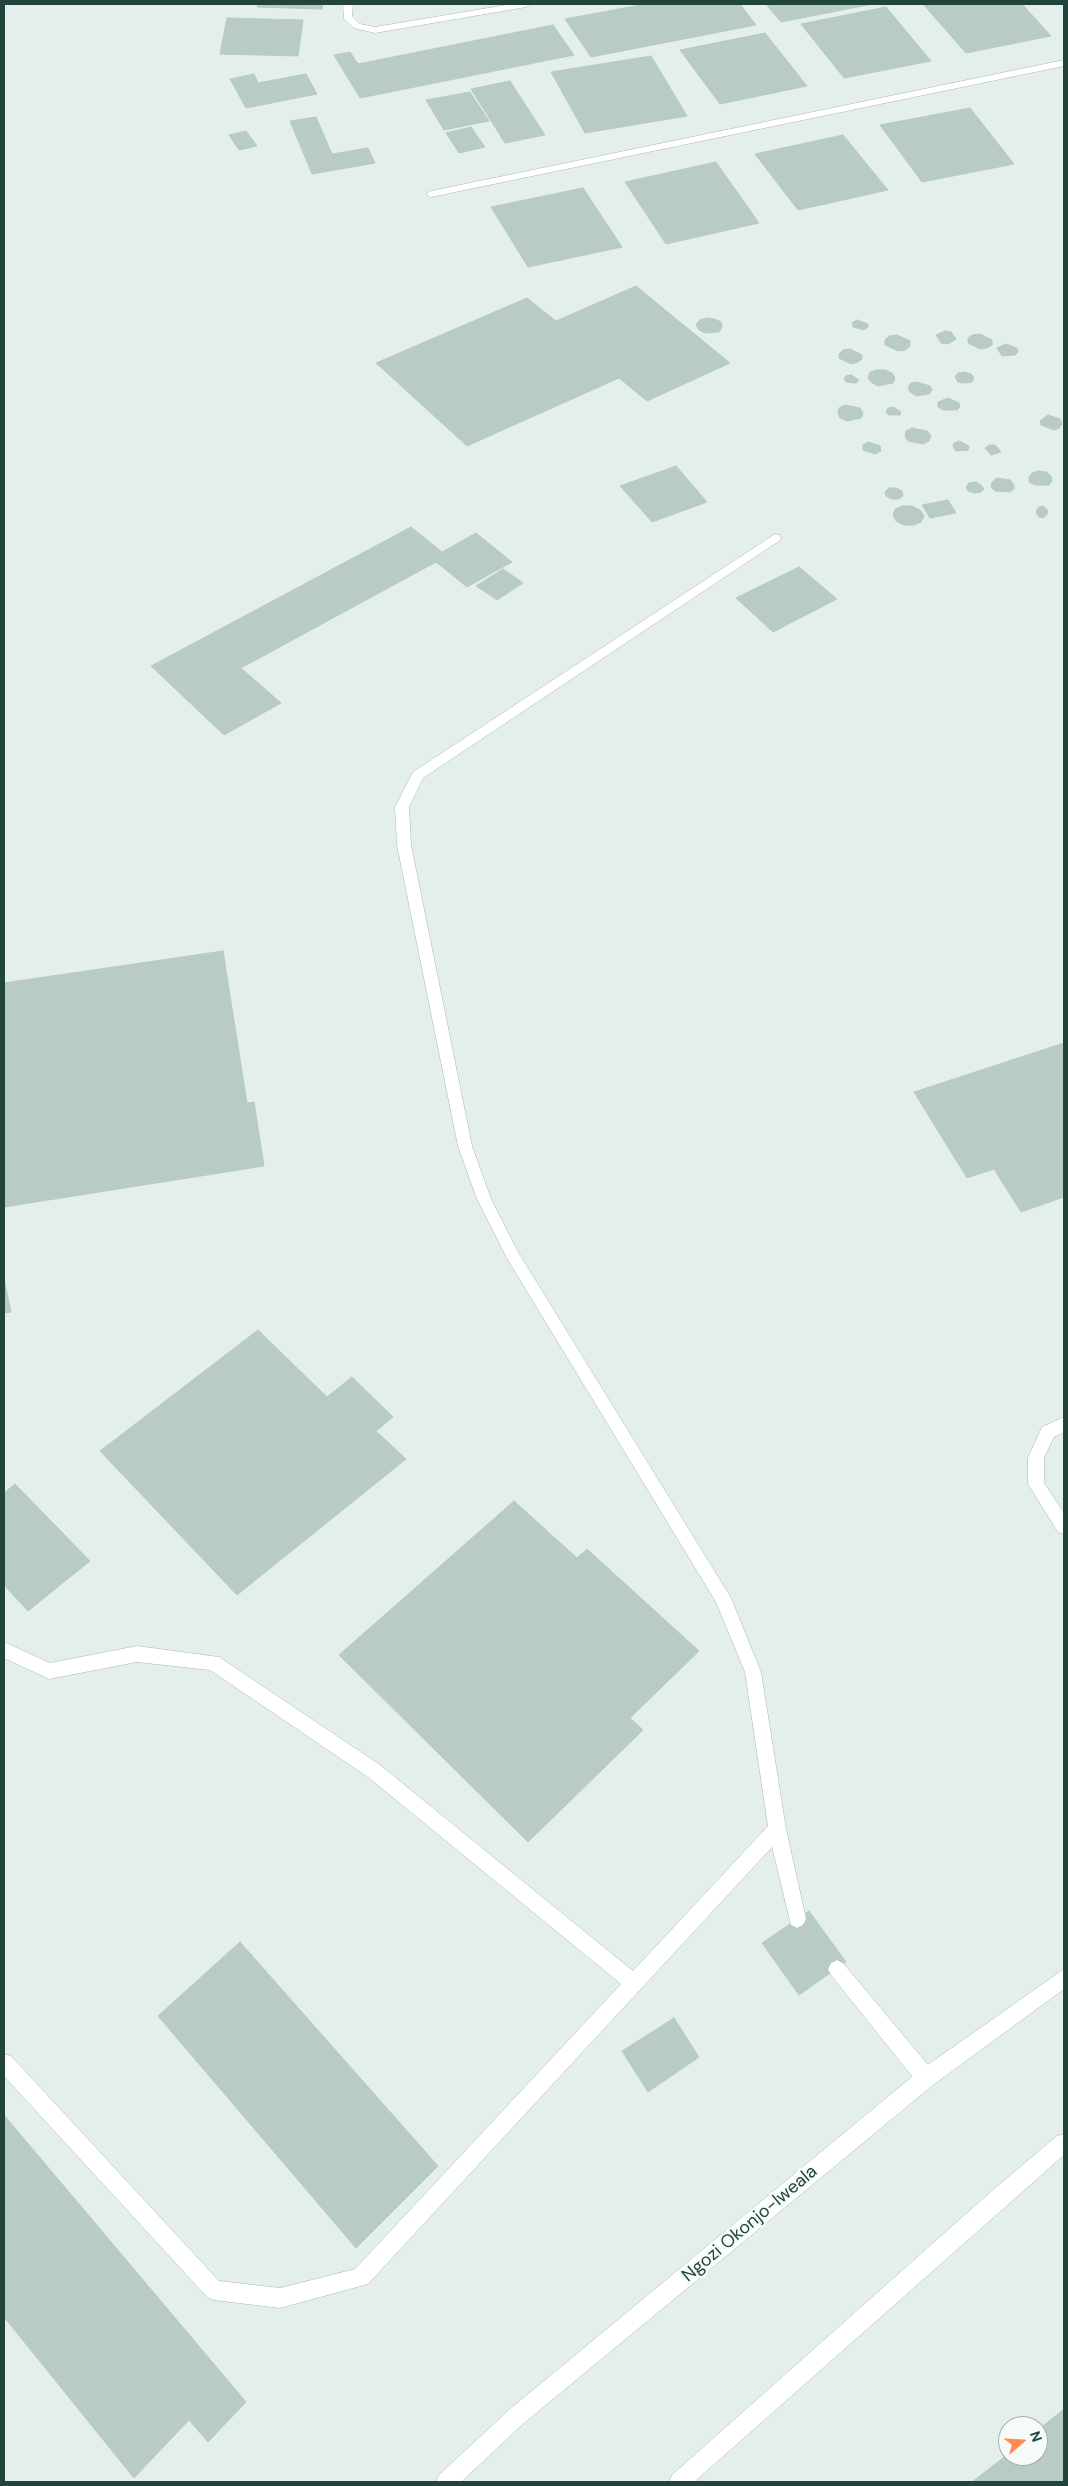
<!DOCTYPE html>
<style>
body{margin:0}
#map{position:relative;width:1068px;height:2486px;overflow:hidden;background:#e4efeb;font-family:"DM Sans",sans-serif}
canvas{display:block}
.frame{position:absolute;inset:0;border:5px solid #21443d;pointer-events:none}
.north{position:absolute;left:998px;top:2416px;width:50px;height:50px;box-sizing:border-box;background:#f6fbf9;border:1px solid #a1b2ae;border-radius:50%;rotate:71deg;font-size:14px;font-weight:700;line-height:20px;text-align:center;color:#21443d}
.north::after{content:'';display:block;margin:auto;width:18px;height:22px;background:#ff8b52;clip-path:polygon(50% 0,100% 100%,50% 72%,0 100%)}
</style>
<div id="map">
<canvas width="1068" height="2486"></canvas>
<div class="frame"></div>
<div class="north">N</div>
</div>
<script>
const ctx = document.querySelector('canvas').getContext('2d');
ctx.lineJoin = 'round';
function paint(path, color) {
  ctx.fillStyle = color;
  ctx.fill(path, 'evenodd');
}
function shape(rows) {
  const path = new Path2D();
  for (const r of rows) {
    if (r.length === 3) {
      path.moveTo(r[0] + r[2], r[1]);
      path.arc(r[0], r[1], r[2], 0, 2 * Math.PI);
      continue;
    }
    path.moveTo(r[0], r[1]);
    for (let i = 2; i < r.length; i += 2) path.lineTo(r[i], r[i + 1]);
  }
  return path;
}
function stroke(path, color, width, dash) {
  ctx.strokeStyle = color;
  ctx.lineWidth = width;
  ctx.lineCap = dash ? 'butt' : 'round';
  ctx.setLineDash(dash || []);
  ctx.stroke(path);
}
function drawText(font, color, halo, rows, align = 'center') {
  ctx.font = font + ' "DM Sans",sans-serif';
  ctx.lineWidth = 5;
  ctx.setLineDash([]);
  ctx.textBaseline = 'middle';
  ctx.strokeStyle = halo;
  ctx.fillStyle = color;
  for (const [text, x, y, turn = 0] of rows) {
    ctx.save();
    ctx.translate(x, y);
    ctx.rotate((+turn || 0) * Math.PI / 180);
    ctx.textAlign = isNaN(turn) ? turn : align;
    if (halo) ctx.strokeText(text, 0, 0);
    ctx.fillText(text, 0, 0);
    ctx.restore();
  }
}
const building = shape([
 [258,4,323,4,322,9,257,7,258,4],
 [646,4,740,4,756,25,591,57,565,19,646,4],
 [766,4,873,4,781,22,766,4],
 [923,4,1022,4,1051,36,966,53,923,4],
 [886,7,931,61,844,78,801,24,886,7],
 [227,18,303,20,298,56,220,54,227,18],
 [553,25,574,55,360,98,334,55,350,52,358,64,553,25],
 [765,33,807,86,720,104,680,50,765,33],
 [651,56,687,116,585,133,551,72,651,56],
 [254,74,258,83,306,74,317,94,246,108,230,79,254,74],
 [510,81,545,135,505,143,471,89,510,81],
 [470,92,489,121,444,130,426,100,470,92],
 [970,108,1014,164,922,182,880,125,970,108],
 [316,117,332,154,368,148,375,163,312,174,290,121,316,117],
 [471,127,485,147,459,153,446,133,471,127],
 [246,131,257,146,239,150,229,135,246,131],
 [843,135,888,190,798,210,755,154,843,135],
 [716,162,759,223,666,244,625,182,716,162],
 [583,188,622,247,528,267,491,207,583,188],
 [636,286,730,363,647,401,619,378,467,446,376,363,527,298,556,321,636,286],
 [707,318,715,319,721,322,722,327,719,332,704,333,698,329,696,324,700,320,707,318],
 [857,320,868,324,868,327,864,330,853,327,852,323,857,320],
 [945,331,951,332,956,339,948,344,941,343,936,335,945,331],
 [980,334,992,340,992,345,987,348,980,349,968,343,968,338,972,335,980,334],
 [897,335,910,341,910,346,905,350,898,351,885,345,885,340,889,336,897,335],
 [1006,344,1017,348,1018,352,1015,355,1002,356,997,348,1006,344],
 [850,349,862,355,862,359,858,362,851,364,839,358,839,354,843,350,850,349],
 [877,370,885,370,892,373,895,378,893,383,878,386,871,382,868,378,870,372,877,370],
 [964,372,971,374,974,378,972,382,965,383,958,382,955,377,958,373,964,372],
 [851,375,859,380,856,383,846,382,844,379,846,376,851,375],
 [917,382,930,386,932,390,929,394,916,396,910,392,908,388,911,383,917,382],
 [948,398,959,403,960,407,957,410,943,410,938,407,938,402,948,398],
 [845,405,860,408,863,413,861,418,847,421,840,418,838,413,839,408,845,405],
 [893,407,901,412,900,415,889,415,886,412,888,408,893,407],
 [1048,415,1060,419,1062,424,1059,428,1054,430,1041,425,1040,421,1048,415],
 [912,428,927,431,931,436,929,441,923,444,908,441,905,436,906,431,912,428],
 [959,441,969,446,968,450,956,451,953,447,954,443,959,441],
 [868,442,880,446,881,451,875,454,863,450,863,445,868,442],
 [989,445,995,445,1001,452,991,455,985,448,989,445],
 [676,466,707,502,652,522,620,486,676,466],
 [1038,471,1046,472,1051,476,1052,481,1049,485,1035,485,1029,482,1029,477,1032,473,1038,471],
 [997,478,1010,480,1014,485,1014,489,1009,492,995,491,991,487,992,482,997,478],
 [976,482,981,485,984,489,981,492,974,493,968,491,966,487,969,483,976,482],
 [889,488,896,488,902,491,903,496,898,499,892,499,886,496,885,492,889,488],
 [948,500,956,513,930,518,922,505,948,500],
 [903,506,912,506,920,510,924,516,921,522,914,525,904,525,896,521,893,515,895,509,903,506],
 [1042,512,5.5],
 [411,527,442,552,476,533,512,562,467,587,436,562,241,668,281,703,224,735,151,666,411,527],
 [799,567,837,599,773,632,736,598,799,567],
 [503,569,523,583,497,600,476,586,503,569],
 [223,951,247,1103,254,1102,264,1166,4,1207,4,983,223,951],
 [1064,1043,1064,1197,1021,1212,994,1169,967,1178,914,1092,1064,1043],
 [4,1279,11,1312,4,1313,4,1279],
 [258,1330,327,1397,352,1377,393,1417,376,1431,406,1459,237,1595,100,1451,258,1330],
 [15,1484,90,1561,28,1611,4,1585,4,1493,15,1484],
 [514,1501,577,1558,587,1549,699,1651,630,1718,643,1730,528,1842,339,1655,514,1501],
 [809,1911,846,1962,799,1995,762,1943,809,1911],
 [240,1942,438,2166,356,2248,158,2016,240,1942],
 [674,2018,699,2057,648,2092,622,2051,674,2018],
 [4,2115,246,2402,208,2442,189,2420,134,2478,4,2317,4,2115],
 [1064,2409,1064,2482,972,2482,1008,2454,1008,2456,1038,2456,1038,2430,1064,2409]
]);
paint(building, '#b9cbc5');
stroke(building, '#b6cac3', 1);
const service = shape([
 [775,534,779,535,781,538,779,541,423,778,409,807,411,845,472,1146,491,1199,518,1252,731,1598,761,1672,786,1829,806,1919,803,1925,797,1928,791,1925,772,1847,368,2284,280,2308,214,2300,207,2297,4,2076,4,2054,11,2056,219,2281,280,2288,355,2269,621,1984,368,1777,210,1670,137,1662,49,1679,4,1658,4,1642,50,1663,137,1646,219,1657,380,1765,633,1971,768,1826,745,1672,716,1602,508,1260,477,1199,458,1146,397,845,395,807,413,772,775,534],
 [1064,1417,1064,1432,1054,1437,1044,1458,1044,1483,1064,1513,1064,1534,1058,1532,1028,1484,1028,1458,1042,1427,1064,1417],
 [837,1960,843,1963,933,2071,935,2078,933,2085,926,2087,919,2085,831,1975,828,1969,831,1963,837,1960]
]);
const minor = shape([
 [343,4,353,4,352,16,360,24,375,27,512,4,531,4,526,7,375,33,354,28,344,19,343,4],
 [1064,60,1064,66,431,197,426,194,431,191,1064,60]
]);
const tertiary = shape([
 [1064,1969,1064,1989,933,2085,524,2423,461,2482,436,2482,439,2475,510,2409,919,2071,1064,1969],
 [1064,2134,1064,2155,694,2482,669,2482,672,2475,994,2189,1057,2136,1064,2134]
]);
stroke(service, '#a6b8b3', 1);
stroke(minor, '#a6b8b3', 1);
stroke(tertiary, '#a6b8b3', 1);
paint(service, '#fff');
paint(minor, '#fff');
paint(tertiary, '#fff');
drawText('18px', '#21443d', '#f6fbf9', [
 ["Ngozi Okonjo-Iweala",750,2224,-40]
]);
</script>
